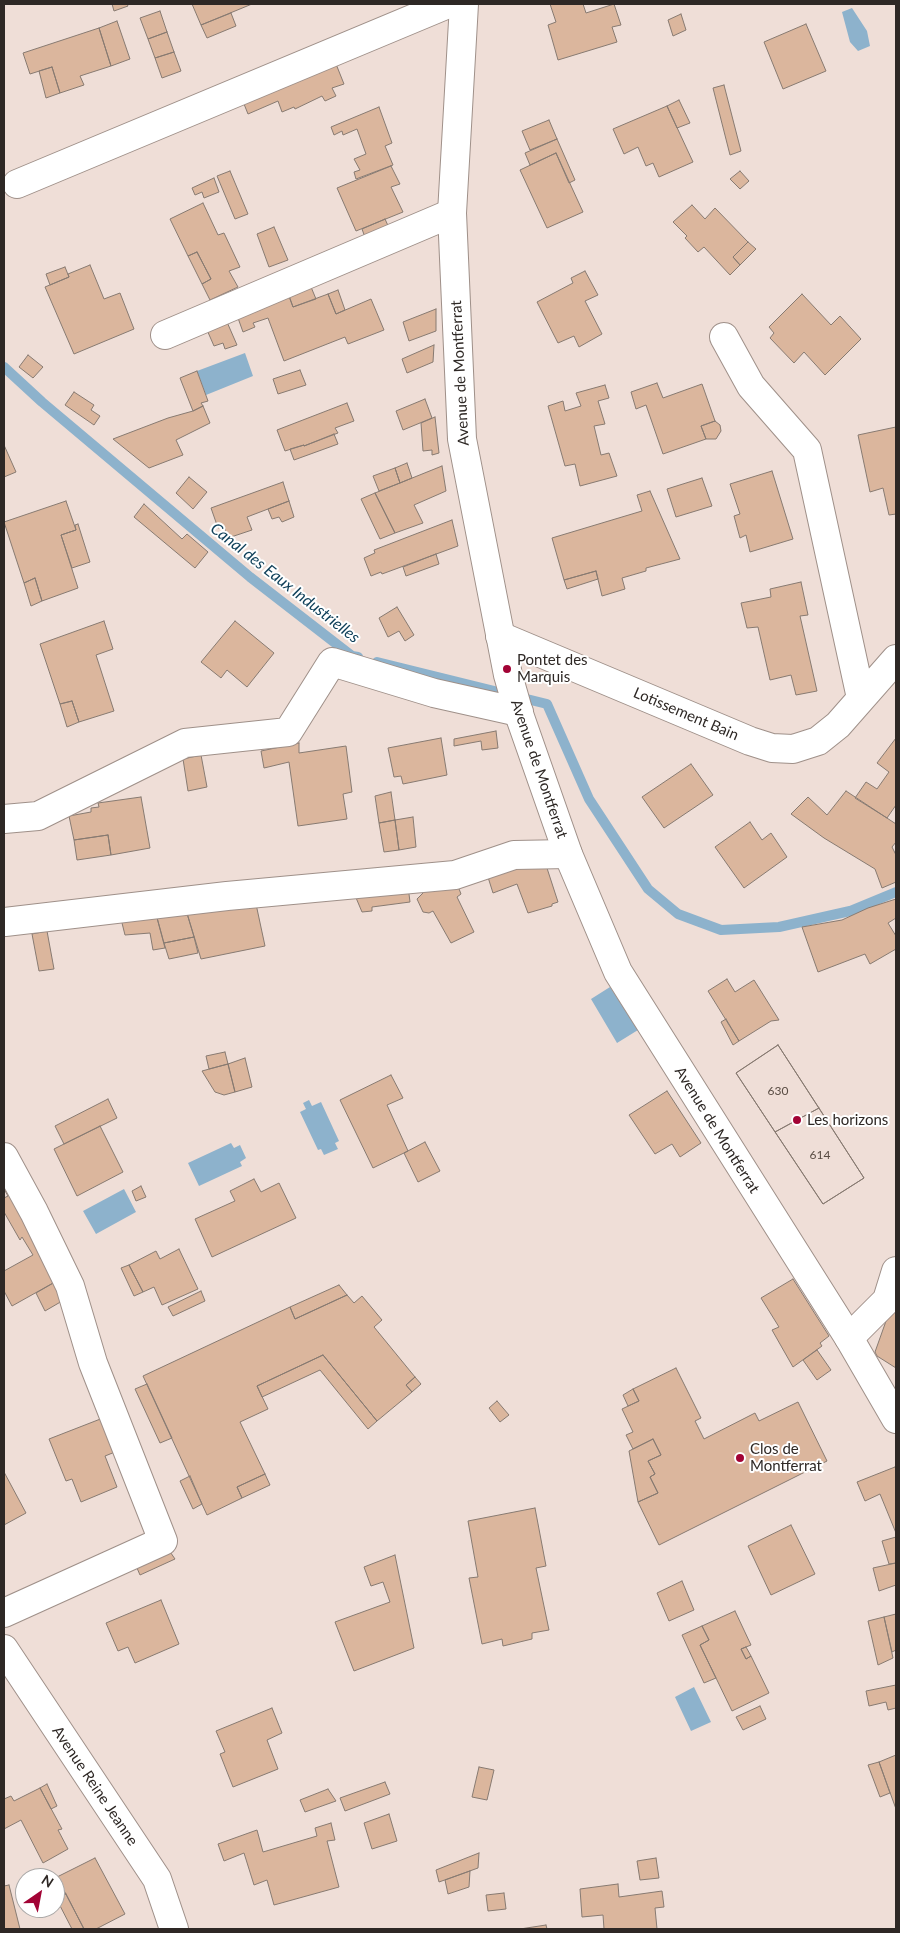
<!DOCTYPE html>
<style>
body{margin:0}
#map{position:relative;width:900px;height:1933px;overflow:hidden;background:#efded7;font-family:Lato,sans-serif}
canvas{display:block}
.frame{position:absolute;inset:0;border:5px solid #2e2825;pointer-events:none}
.north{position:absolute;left:15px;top:1868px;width:50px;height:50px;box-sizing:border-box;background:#fff;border:1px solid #aba9a8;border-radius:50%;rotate:33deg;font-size:14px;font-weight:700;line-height:20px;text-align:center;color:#2e2825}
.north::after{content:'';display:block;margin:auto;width:18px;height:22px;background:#a20335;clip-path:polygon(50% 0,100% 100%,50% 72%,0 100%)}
</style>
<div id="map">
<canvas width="900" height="1933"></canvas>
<div class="frame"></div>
<div class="north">N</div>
</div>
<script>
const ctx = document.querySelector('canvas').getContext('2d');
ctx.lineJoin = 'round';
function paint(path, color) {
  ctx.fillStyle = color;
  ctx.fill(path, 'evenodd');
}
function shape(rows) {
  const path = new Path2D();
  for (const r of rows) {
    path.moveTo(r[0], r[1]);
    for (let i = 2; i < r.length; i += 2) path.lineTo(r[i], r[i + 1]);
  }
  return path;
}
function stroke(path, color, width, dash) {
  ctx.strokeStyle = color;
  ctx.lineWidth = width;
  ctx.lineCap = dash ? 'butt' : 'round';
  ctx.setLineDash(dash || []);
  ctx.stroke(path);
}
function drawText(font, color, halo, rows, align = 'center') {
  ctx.font = font + ' Lato,sans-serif';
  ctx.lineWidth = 4;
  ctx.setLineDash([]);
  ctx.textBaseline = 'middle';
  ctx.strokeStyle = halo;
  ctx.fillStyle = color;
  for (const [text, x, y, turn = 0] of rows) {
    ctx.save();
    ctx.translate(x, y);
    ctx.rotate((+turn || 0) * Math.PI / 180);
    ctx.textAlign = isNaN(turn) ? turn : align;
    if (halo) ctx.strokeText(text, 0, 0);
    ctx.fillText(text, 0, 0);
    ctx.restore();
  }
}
paint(shape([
 [852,8,867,31,870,46,858,51,850,42,842,12],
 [245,353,253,376,206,395,197,371],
 [610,987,638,1030,617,1043,591,999],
 [309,1100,312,1106,321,1102,339,1141,335,1143,338,1149,324,1155,321,1149,318,1150,300,1112,306,1109,303,1103],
 [231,1143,234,1148,240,1145,246,1158,240,1162,242,1166,199,1186,188,1163],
 [124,1189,136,1212,96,1234,83,1211],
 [694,1687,711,1722,691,1731,675,1697]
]), '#8db2cc');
stroke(shape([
 [4,367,42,402,250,577,352,656,358,657],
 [377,662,547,704,589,799,648,889,678,914,721,930,779,927,850,911,896,892]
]), '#8db2cc', 10);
const building = shape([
 [112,4,127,4,128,6,114,11,112,4],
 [192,4,252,4,201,25,192,4],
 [550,4,583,4,586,13,614,4,621,25,612,27,617,42,558,60,548,25,556,22,550,4],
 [160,11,167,32,148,39,140,18,160,11],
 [231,13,236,26,207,38,201,25,231,13],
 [681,14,686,30,673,36,668,20,681,14],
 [117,21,130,59,111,66,99,28,117,21],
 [806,24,826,71,783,89,764,42,806,24],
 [99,28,111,66,80,76,84,85,60,93,52,67,30,74,23,53,99,28],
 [167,32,174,52,155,58,148,39,167,32],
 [174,52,181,71,162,78,155,58,174,52],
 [336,64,344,84,332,88,336,96,325,101,322,96,295,109,294,107,282,112,278,101,248,114,244,104,336,64],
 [52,67,60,93,46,98,39,71,52,67],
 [724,85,741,151,730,155,713,88,724,85],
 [679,100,690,123,677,128,667,106,679,100],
 [667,106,693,162,659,177,653,163,646,166,638,147,624,154,613,129,667,106],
 [379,107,392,143,385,146,393,165,356,179,354,172,360,170,354,159,366,154,357,129,343,135,342,131,334,135,331,127,379,107],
 [549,120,557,139,530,150,522,131,549,120],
 [557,139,575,180,569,183,556,153,530,165,525,153,557,139],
 [556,153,583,212,547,228,520,170,556,153],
 [391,166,400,184,391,187,403,212,356,231,337,188,391,166],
 [230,171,248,214,235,219,217,176,230,171],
 [740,171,749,181,740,189,730,179,740,171],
 [214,178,219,192,204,198,202,192,195,195,192,188,214,178],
 [203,203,218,235,224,233,240,267,229,271,238,287,210,300,202,284,211,279,197,252,188,256,170,219,203,203],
 [692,205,705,219,715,208,748,242,733,257,740,265,730,275,704,247,698,252,685,238,687,236,673,222,692,205],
 [385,219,390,230,366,240,362,229,385,219],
 [274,227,288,260,269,267,257,234,274,227],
 [748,242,756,249,740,265,733,257,748,242],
 [197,252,211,279,202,284,188,256,197,252],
 [90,265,104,299,120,293,134,329,74,354,45,287,69,277,68,274,90,265],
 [65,267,69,277,50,285,46,274,65,267],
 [585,271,598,295,585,301,602,334,579,347,574,336,558,343,537,302,573,283,571,278,585,271],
 [311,287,316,299,293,307,289,296,311,287],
 [338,290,345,310,336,314,328,294,338,290],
 [328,294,336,314,371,299,384,330,348,344,345,337,284,361,268,318,253,323,255,327,243,332,238,318,289,296,293,307,328,294],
 [802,294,831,325,840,316,861,339,825,375,804,352,794,363,770,338,774,333,769,327,802,294],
 [436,309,436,331,409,341,403,322,436,309],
 [227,322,237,345,225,349,223,343,214,346,207,330,227,322],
 [434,345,433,362,407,373,402,359,434,345],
 [28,355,43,367,33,378,19,367,28,355],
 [300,370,306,385,278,394,273,379,300,370],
 [197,371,208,401,201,403,203,406,193,411,180,378,197,371],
 [657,383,663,398,702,384,715,421,701,426,706,439,663,454,646,405,636,409,631,392,657,383],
 [605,385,609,398,598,401,605,424,594,426,601,455,609,453,617,476,580,486,575,464,565,466,548,406,563,401,565,411,581,406,576,393,605,385],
 [74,392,94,405,91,410,100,416,94,425,65,405,74,392],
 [425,399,432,418,403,430,396,411,425,399],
 [347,403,354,421,335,428,338,433,304,446,304,445,285,451,277,430,347,403],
 [203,406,210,423,176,440,183,455,149,468,113,439,168,418,193,411,203,406],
 [435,417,439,453,432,455,432,450,423,451,421,423,435,417],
 [715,421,720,425,721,431,716,439,706,439,701,426,715,421],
 [896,427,896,514,889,515,883,488,870,492,858,435,896,427],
 [334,434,338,444,294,460,290,449,304,445,304,446,334,434],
 [4,445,16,472,4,477,4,445],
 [407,463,412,478,400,483,395,468,407,463],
 [442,466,446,491,414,505,423,523,395,533,375,493,442,466],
 [395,468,400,483,379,491,373,476,395,468],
 [772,471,793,539,750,552,746,535,740,538,734,516,740,514,730,484,772,471],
 [189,477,207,492,193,509,176,493,189,477],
 [702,478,712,506,676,517,667,489,702,478],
 [283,482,289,501,247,517,252,530,228,538,224,526,218,528,211,508,283,482],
 [650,491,680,559,646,568,646,571,622,578,625,589,602,596,596,571,564,580,552,538,642,511,637,495,650,491],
 [375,493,395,533,380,539,361,499,375,493],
 [66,501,76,530,61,535,78,588,42,601,35,578,24,583,4,522,66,501],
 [289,501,294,517,282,522,279,517,272,519,268,509,289,501],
 [144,504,182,539,187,534,208,552,195,568,134,517,144,504],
 [452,520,458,546,382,574,381,572,371,576,364,558,375,553,374,550,452,520],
 [78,524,90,562,72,568,61,535,76,530,75,525,78,524],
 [436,554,439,564,406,576,403,567,436,554],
 [596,571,598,579,567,589,564,580,596,571],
 [35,578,42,601,31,606,24,583,35,578],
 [801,582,808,615,800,616,817,691,796,695,791,675,770,680,758,627,747,628,741,603,771,597,770,589,801,582],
 [397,607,414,635,405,641,399,631,388,637,379,618,397,607],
 [104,621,113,649,96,655,114,711,79,722,72,701,60,704,40,644,104,621],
 [235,621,274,653,247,687,227,670,221,678,201,662,235,621],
 [72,701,79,722,67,727,60,704,72,701],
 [496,731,498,748,482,750,481,741,454,746,454,739,496,731],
 [441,738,447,775,403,784,401,776,394,777,388,748,441,738],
 [896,738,896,805,887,818,855,798,866,782,877,789,889,772,877,763,896,738],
 [299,743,299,753,346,746,352,792,343,794,347,819,298,826,289,762,264,768,261,751,299,743],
 [201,755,207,787,188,791,183,759,201,755],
 [691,764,713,795,664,828,642,797,691,764],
 [846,791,896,824,896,842,892,847,896,855,896,882,882,888,875,869,824,838,791,814,808,797,827,815,846,791],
 [391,792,395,820,379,823,375,796,391,792],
 [141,797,150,848,111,855,108,835,74,840,69,816,91,812,91,808,99,807,98,803,141,797],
 [413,817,416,847,399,850,395,820,413,817],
 [395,820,399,850,384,852,379,823,395,820],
 [750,822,762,840,771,833,787,857,744,888,715,847,750,822],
 [108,835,111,855,77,860,74,840,108,835],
 [545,862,558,902,552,904,552,906,528,913,517,884,493,893,487,874,545,862],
 [456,881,461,894,457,897,474,932,451,943,433,911,429,913,423,912,417,899,424,892,419,884,456,881],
 [408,886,410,902,372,907,372,911,362,912,354,893,408,886],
 [896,899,896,918,888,923,896,936,896,949,870,964,865,954,818,972,802,927,842,920,868,908,896,899],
 [256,904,265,946,201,959,186,910,256,904],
 [186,910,194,937,164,943,156,914,186,910],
 [156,914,165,948,153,950,150,933,125,935,121,919,156,914],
 [47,931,54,969,39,971,32,934,47,931],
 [194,937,198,953,169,959,164,943,194,937],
 [727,979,735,992,754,980,779,1020,771,1021,739,1041,708,991,727,979],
 [726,1019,739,1041,733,1045,721,1022,726,1019],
 [778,1045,864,1178,823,1204,736,1073,778,1045],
 [778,1045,819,1108,775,1132,736,1073,778,1045],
 [225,1052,228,1064,209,1069,206,1056,225,1052],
 [245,1058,252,1087,235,1092,228,1064,245,1058],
 [228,1064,235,1092,224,1095,215,1092,202,1071,228,1064],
 [391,1075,403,1098,387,1105,408,1151,373,1168,340,1100,391,1075],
 [667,1091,701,1143,680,1157,672,1144,655,1154,629,1115,667,1091],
 [108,1099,117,1118,64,1144,55,1126,108,1099],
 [819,1108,864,1178,823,1204,775,1132,819,1108],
 [100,1126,123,1172,77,1196,54,1149,100,1126],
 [425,1142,440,1171,418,1182,404,1153,425,1142],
 [4,1165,62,1278,12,1306,4,1291,4,1271,33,1255,22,1237,20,1240,4,1212,4,1198,8,1196,4,1189,4,1165],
 [254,1179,261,1192,279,1183,296,1218,212,1257,195,1219,235,1201,230,1191,254,1179],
 [141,1186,146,1197,136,1201,132,1191,141,1186],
 [179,1249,198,1289,162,1305,154,1287,143,1292,129,1265,156,1251,160,1259,179,1249],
 [129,1265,143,1292,134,1296,121,1268,129,1265],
 [62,1278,69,1297,45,1311,36,1293,62,1278],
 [793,1279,829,1336,820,1343,822,1346,793,1367,772,1330,779,1327,761,1298,793,1279],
 [339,1285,347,1295,295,1319,290,1307,339,1285],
 [201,1291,205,1301,173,1316,168,1307,201,1291],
 [896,1293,896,1368,877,1356,875,1352,896,1293],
 [347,1295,354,1303,362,1296,382,1320,374,1327,415,1377,406,1385,412,1392,377,1421,323,1355,257,1386,268,1409,240,1422,265,1474,237,1487,242,1498,207,1515,143,1376,290,1307,295,1319,347,1295],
 [817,1350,831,1370,817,1380,803,1360,817,1350],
 [323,1355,377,1421,368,1429,320,1370,262,1397,257,1386,323,1355],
 [676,1368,701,1418,695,1421,704,1439,755,1413,759,1421,798,1402,827,1461,659,1545,638,1502,658,1493,650,1477,655,1474,648,1461,661,1455,653,1439,633,1449,626,1435,633,1432,622,1409,639,1401,633,1389,676,1368],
 [415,1377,421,1384,412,1392,406,1385,415,1377],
 [147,1384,172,1438,160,1443,135,1389,147,1384],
 [633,1389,639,1401,628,1406,623,1395,633,1389],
 [497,1401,509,1415,500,1422,489,1408,497,1401],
 [103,1418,125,1448,105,1456,117,1487,81,1502,72,1479,66,1481,49,1439,103,1418],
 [653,1439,661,1455,648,1461,655,1474,650,1477,658,1493,638,1502,629,1451,653,1439],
 [895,1467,896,1470,896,1533,880,1494,865,1501,857,1482,895,1467],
 [4,1472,26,1513,4,1525,4,1472],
 [265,1474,270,1485,242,1498,237,1487,265,1474],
 [190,1476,202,1504,193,1509,180,1481,190,1476],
 [535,1508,546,1566,536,1568,549,1630,532,1633,532,1639,503,1646,502,1639,482,1644,469,1578,478,1577,468,1521,535,1508],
 [791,1525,815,1574,771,1595,748,1546,791,1525],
 [896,1537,896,1563,889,1564,882,1541,896,1537],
 [164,1543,175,1559,140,1575,137,1568,124,1574,119,1562,164,1543],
 [395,1555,414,1648,354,1671,335,1622,390,1602,383,1582,371,1586,364,1567,395,1555],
 [896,1563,896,1585,879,1591,873,1568,896,1563],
 [682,1581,694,1610,669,1621,657,1593,682,1581],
 [161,1600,179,1644,135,1663,128,1647,118,1651,106,1623,161,1600],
 [735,1611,751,1645,741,1649,746,1659,751,1656,769,1693,732,1711,700,1645,709,1640,702,1626,735,1611],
 [896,1614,896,1650,892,1652,884,1617,896,1614],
 [884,1617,893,1658,878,1665,868,1621,884,1617],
 [702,1626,709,1640,700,1645,716,1678,704,1683,682,1635,702,1626],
 [746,1647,751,1656,746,1659,741,1649,746,1647],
 [896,1685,896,1708,888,1710,886,1702,869,1706,866,1691,896,1685],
 [760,1706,766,1719,743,1730,736,1717,760,1706],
 [272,1708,282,1733,267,1740,278,1769,233,1787,220,1754,225,1752,216,1731,272,1708],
 [896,1755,896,1809,879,1762,896,1755],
 [879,1762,890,1793,880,1797,868,1765,879,1762],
 [479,1767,494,1770,487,1800,472,1797,479,1767],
 [385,1782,390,1794,345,1811,340,1798,385,1782],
 [47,1784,57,1806,51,1809,40,1788,47,1784],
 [40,1788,62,1829,58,1830,68,1849,43,1863,21,1820,4,1829,4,1799,11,1796,14,1801,40,1788],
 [328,1789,336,1801,305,1812,300,1800,328,1789],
 [389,1814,397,1841,372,1849,364,1823,389,1814],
 [331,1823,335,1840,327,1841,339,1887,274,1905,267,1880,254,1885,244,1853,224,1861,218,1844,257,1830,263,1852,317,1836,315,1828,331,1823],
 [479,1853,478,1868,439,1882,436,1870,479,1853],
 [95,1858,125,1914,96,1929,84,1929,57,1877,95,1858],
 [656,1858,659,1878,640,1880,637,1861,656,1858],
 [470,1871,469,1887,448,1894,445,1880,470,1871],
 [618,1884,619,1897,662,1891,664,1907,655,1908,657,1929,604,1929,603,1915,582,1917,580,1889,618,1884],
 [9,1885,20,1929,4,1929,4,1886,9,1885],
 [504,1893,506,1909,488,1911,486,1895,504,1893],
 [66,1894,84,1929,72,1929,56,1898,66,1894],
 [546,1925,547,1929,520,1929,546,1925]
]);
paint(building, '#dbb69d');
stroke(building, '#877a71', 1);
const street = shape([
 [17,184,448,4],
 [165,335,452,213],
 [724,337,751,386,807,450,861,698],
 [500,636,750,741,772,748,793,749,818,741,838,725,896,659],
 [4,819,38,816,185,743,288,732,332,662,434,693,519,712],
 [5,922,227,896,455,875,514,855,568,854],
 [4,1157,34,1212,70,1286,93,1363,163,1541,4,1613],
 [849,1338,887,1300,896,1271],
 [4,1649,157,1879,174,1929]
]);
const secondary = shape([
 [464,4,452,213,462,439,508,675,520,717,568,854,618,972,849,1338,896,1419]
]);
stroke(street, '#9f9089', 30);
stroke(secondary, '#9f9089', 30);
stroke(street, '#fff', 28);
stroke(secondary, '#fff', 28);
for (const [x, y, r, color] of [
 [507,669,5,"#a20335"],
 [797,1120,5,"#a20335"],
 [740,1458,5,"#a20335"]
]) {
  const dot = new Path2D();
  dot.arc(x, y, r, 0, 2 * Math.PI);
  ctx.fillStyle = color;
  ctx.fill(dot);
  stroke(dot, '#fff', 2);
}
drawText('12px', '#594c43', null, [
 ["630",778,1091],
 ["614",820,1155]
]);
drawText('15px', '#2e2825', '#fff', [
 ["Avenue de Montferrat",460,373,-93],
 ["Lotissement Bain",686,714,23],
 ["Avenue de Montferrat",539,769,71],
 ["Avenue de Montferrat",717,1130,58],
 ["Avenue Reine Jeanne",95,1786,56]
]);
drawText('15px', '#2e2825', '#fff', [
 ["Pontet des",517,660],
 ["Marquis",517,677],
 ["Les horizons",807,1120],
 ["Clos de",750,1449],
 ["Montferrat",750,1466]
], 'left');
drawText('italic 16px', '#0d3e58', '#fff', [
 ["Canal des Eaux Industrielles",285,583,38]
]);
</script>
